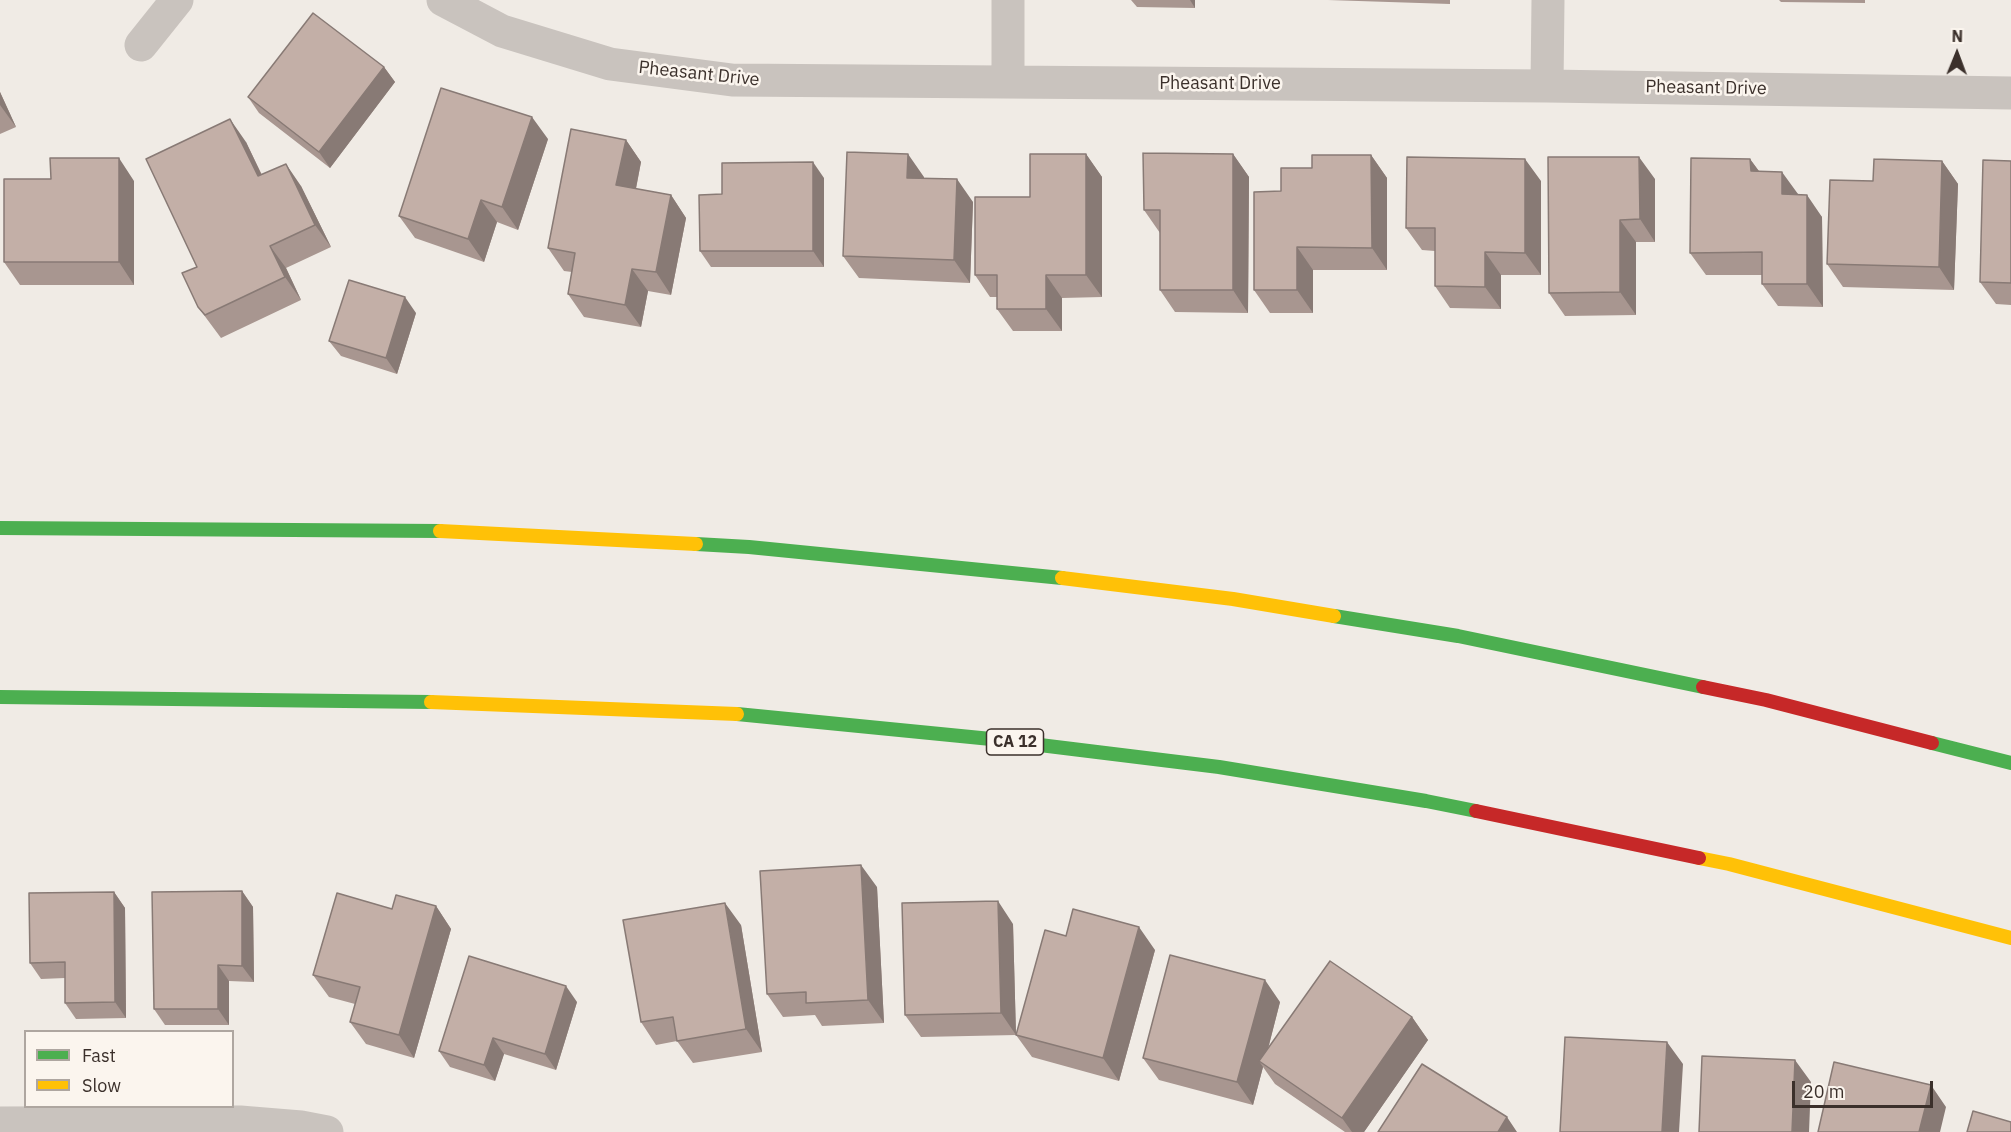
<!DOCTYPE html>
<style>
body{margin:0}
#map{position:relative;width:2011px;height:1132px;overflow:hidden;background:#f0ebe5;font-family:"IBM Plex Sans",sans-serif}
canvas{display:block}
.legend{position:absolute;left:24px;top:1030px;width:210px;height:78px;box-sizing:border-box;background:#fbf5ee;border:2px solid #aea6a0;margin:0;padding:8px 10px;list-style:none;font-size:18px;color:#3b302b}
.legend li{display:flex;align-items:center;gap:12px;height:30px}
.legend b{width:30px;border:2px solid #aea6a0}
.north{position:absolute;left:1927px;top:24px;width:60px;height:60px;-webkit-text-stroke:4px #fbf5ee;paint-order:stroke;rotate:1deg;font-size:16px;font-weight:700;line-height:24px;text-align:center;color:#3b302b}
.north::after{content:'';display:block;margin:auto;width:21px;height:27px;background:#3b302b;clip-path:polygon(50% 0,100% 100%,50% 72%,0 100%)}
.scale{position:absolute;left:1792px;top:1081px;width:141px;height:27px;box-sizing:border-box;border:3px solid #3b302b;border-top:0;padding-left:8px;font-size:18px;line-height:21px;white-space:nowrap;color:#3b302b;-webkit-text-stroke:4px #fbf5ee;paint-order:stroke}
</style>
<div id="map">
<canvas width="2011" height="1132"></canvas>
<ul class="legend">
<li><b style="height:8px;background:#4caf50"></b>Fast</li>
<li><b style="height:8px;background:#ffc107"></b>Slow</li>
</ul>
<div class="north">N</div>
<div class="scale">20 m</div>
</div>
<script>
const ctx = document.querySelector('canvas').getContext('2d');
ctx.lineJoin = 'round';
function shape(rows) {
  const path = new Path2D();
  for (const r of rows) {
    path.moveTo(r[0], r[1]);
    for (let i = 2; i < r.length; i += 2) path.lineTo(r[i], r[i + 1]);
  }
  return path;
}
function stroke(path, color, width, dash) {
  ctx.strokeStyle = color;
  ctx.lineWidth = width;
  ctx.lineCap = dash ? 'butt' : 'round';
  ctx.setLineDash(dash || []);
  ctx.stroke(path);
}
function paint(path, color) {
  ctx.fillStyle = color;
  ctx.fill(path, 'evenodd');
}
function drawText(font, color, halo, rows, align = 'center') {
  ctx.font = font + ' "IBM Plex Sans",sans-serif';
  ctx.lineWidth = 5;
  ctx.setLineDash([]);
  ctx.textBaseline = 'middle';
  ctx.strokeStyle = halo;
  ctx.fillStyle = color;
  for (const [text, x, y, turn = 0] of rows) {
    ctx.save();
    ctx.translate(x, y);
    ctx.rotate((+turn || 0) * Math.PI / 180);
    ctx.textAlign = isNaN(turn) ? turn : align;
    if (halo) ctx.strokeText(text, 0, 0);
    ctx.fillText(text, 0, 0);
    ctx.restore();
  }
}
stroke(shape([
 [443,0,502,31,610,64,732,80,1547,86,2011,93],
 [1008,0,1008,82],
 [141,45,177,0],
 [1547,86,1548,0],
 [0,1123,240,1122,301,1127,327,1132]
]), '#c9c3be', 33);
stroke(shape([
 [0,528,440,531],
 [696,544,749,547,1062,578],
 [1334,616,1458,636,1703,687],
 [0,697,431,702],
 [737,714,991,739,1219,767,1426,801,1476,811],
 [1932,743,2011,763]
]), '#4caf50', 14);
stroke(shape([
 [440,531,696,544],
 [1062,578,1233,599,1334,616],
 [431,702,737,714],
 [1699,858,1729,864,2011,938]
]), '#ffc107', 14);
stroke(shape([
 [1703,687,1766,700,1932,743],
 [1476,811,1699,858]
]), '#c62828', 14);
paint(shape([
 [1131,0,1195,0,1195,8,1137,7],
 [1328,0,1450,0,1450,4],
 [1779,0,1865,0,1865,3,1781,2],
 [384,67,395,82,330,168,259,113,248,97],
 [0,92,16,127,0,134],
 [548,139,518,230,497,222,484,262,415,238,399,216],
 [626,140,641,162,636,189,671,195,686,218,671,295,648,291,641,327,584,317,568,294,572,272,564,271,548,248],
 [246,142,262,175,301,186,331,247,286,268,301,300,221,338,198,307],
 [1086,154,1102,177,1102,297,1062,298,1062,331,1013,331,997,309,997,297,990,297,975,275,1030,197],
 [1233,154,1249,177,1248,313,1175,312,1160,290,1160,233,1144,210],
 [1371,155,1387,178,1387,270,1313,270,1313,313,1270,313,1254,290,1281,191,1312,168],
 [1750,159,1759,171,1798,194,1822,217,1823,307,1778,306,1762,284,1762,275,1706,275,1690,253],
 [1942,161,1958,184,1954,290,1843,287,1827,264,1873,181],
 [2011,161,2011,305,1996,304,1980,282],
 [924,177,924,178,973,202,970,283,859,278,843,256],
 [824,178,824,267,711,267,700,251,722,194],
 [1655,179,1655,242,1636,242,1636,315,1565,316,1549,293],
 [134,181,134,285,20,285,4,262],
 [1541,181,1541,275,1501,275,1501,309,1450,308,1435,286,1435,251,1422,250,1406,228],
 [416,313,397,374,341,356,329,341],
 [877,887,884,1023,822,1026,815,1015,783,1017,767,994],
 [242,891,253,907,254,982,229,981,229,1025,165,1025,154,1009],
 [114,892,125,908,126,1018,76,1019,65,1003,65,978,41,979,30,963],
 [436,906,451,929,414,1058,366,1044,350,1022,355,1004,329,997,313,975],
 [1013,924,1016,1035,1066,936,1155,950,1119,1081,1032,1057,1016,1035,921,1037,905,1015],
 [741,925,762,1052,693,1063,677,1041,656,1045,641,1022],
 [577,1002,556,1070,504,1054,495,1081,450,1067,439,1051],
 [1280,1002,1268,1049,1412,1017,1428,1040,1364,1132,1345,1132,1275,1084,1263,1067,1253,1105,1159,1080,1143,1058]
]), '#a89690');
paint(shape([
 [1190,0,1195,0,1195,8],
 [384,67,395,82,330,168,319,152],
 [0,92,16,127,0,105],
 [532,117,548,139,518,230,502,207],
 [230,119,246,142,273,199,258,176],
 [626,140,641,162,632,208,616,185],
 [908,154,924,177,923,200,907,178],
 [1086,154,1102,177,1102,297,1086,275],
 [1233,154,1249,177,1248,313,1233,290],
 [1371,155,1387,178,1387,270,1372,248],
 [1639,157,1655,179,1655,242,1640,219],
 [119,158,134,181,134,285,119,262],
 [1525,159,1541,181,1541,275,1525,253],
 [1750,159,1766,181,1751,171],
 [1942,161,1958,184,1954,290,1939,267],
 [813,162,824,178,824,267,813,251],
 [286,164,301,186,331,247,315,225],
 [1782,172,1798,194,1798,217,1782,194],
 [957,179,973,202,970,283,954,260],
 [671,195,686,218,671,295,656,272],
 [1807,195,1822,217,1823,307,1807,284],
 [481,200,497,222,484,262,468,239],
 [1620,220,1636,242,1636,315,1620,292],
 [270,246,286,268,301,300,285,277],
 [1297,247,1313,270,1313,313,1297,290],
 [1485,252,1501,275,1501,309,1485,287],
 [632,269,648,291,641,327,625,305],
 [1046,275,1062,298,1062,331,1046,309],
 [405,297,416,313,397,374,386,358],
 [861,865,877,887,884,1023,868,1000],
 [242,891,253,907,254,982,242,966],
 [114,892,125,908,126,1018,115,1002],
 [998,901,1013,924,1016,1035,1001,1013],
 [725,903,741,925,762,1052,746,1029],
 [436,906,451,929,414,1058,399,1035],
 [1139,927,1155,950,1119,1081,1103,1058],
 [218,965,229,981,229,1025,218,1009],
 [1265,980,1280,1002,1264,1064,1259,1061,1263,1067,1253,1105,1237,1082],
 [566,986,577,1002,556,1070,545,1054],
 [1412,1017,1428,1040,1364,1132,1352,1132,1342,1118],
 [493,1038,504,1054,495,1081,484,1065],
 [1667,1042,1683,1064,1679,1132,1662,1132],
 [1795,1060,1811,1082,1809,1132,1792,1132],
 [1931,1085,1946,1107,1940,1132,1919,1132],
 [1507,1117,1517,1132,1498,1132]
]), '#887a75');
const building = shape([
 [313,13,384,67,319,152,248,97,313,13],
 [441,88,532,117,502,207,481,200,468,239,399,216,441,88],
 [230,119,258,176,286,164,315,225,270,246,285,277,205,315,198,307,182,273,197,267,146,159,230,119],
 [571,129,626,140,616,185,671,195,656,272,632,269,625,305,568,294,575,253,548,248,571,129],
 [847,152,908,154,907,178,957,179,954,260,843,256,847,152],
 [1143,153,1233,154,1233,290,1160,290,1160,210,1144,210,1143,153],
 [1030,154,1086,154,1086,275,1046,275,1046,309,997,309,997,275,975,275,975,197,1030,197,1030,154],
 [1312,155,1371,155,1372,248,1297,247,1297,290,1254,290,1254,192,1281,191,1281,168,1312,168,1312,155],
 [1407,157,1525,159,1525,253,1485,252,1485,287,1435,286,1435,228,1406,228,1407,157],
 [1548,157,1639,157,1640,219,1620,220,1620,292,1549,293,1548,157],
 [50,158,119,158,119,262,4,262,4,179,51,179,50,158],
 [1691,158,1750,159,1751,171,1782,172,1782,194,1807,195,1807,284,1762,284,1762,252,1690,253,1691,158],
 [1874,159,1942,161,1939,267,1827,264,1830,180,1873,181,1874,159],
 [1983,160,2011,161,2011,283,1980,282,1983,160],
 [813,162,813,251,700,251,699,195,722,194,722,163,813,162],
 [349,280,405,297,386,358,329,341,349,280],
 [861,865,868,1000,806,1003,806,992,767,994,760,871,861,865],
 [242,891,242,966,218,965,218,1009,154,1009,152,892,242,891],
 [114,892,115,1002,65,1003,65,962,30,963,29,893,114,892],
 [337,893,392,909,396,895,436,906,399,1035,350,1022,360,987,313,975,337,893],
 [998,901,1001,1013,905,1015,902,903,998,901],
 [725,903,746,1029,677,1041,673,1017,641,1022,623,920,725,903],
 [1073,909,1139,927,1103,1058,1016,1035,1045,930,1066,936,1073,909],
 [1170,955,1265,980,1237,1082,1143,1058,1170,955],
 [469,956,566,986,545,1054,493,1038,484,1065,439,1051,469,956],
 [1330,961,1412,1017,1342,1118,1259,1061,1330,961],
 [1565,1037,1667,1042,1662,1132,1560,1132,1565,1037],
 [1702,1056,1795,1060,1792,1132,1699,1132,1702,1056],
 [1834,1062,1931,1085,1919,1132,1818,1132,1834,1062],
 [1422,1064,1507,1117,1498,1132,1378,1132,1422,1064],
 [1973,1111,2011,1122,2011,1132,1967,1132,1973,1111]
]);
paint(building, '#c3afa7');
stroke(building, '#887a75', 1.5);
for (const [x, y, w] of [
 [1015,742,57]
]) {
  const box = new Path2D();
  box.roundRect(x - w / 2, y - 13, w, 26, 4.5);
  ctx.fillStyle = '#fbf5ee';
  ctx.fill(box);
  stroke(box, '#3b302b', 1.5);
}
drawText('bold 16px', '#3b302b', null, [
 ["CA 12",1015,742]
]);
drawText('18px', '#3b302b', '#fbf5ee', [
 ["Pheasant Drive",699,74,6],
 ["Pheasant Drive",1220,84],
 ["Pheasant Drive",1706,88,1]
]);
</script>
